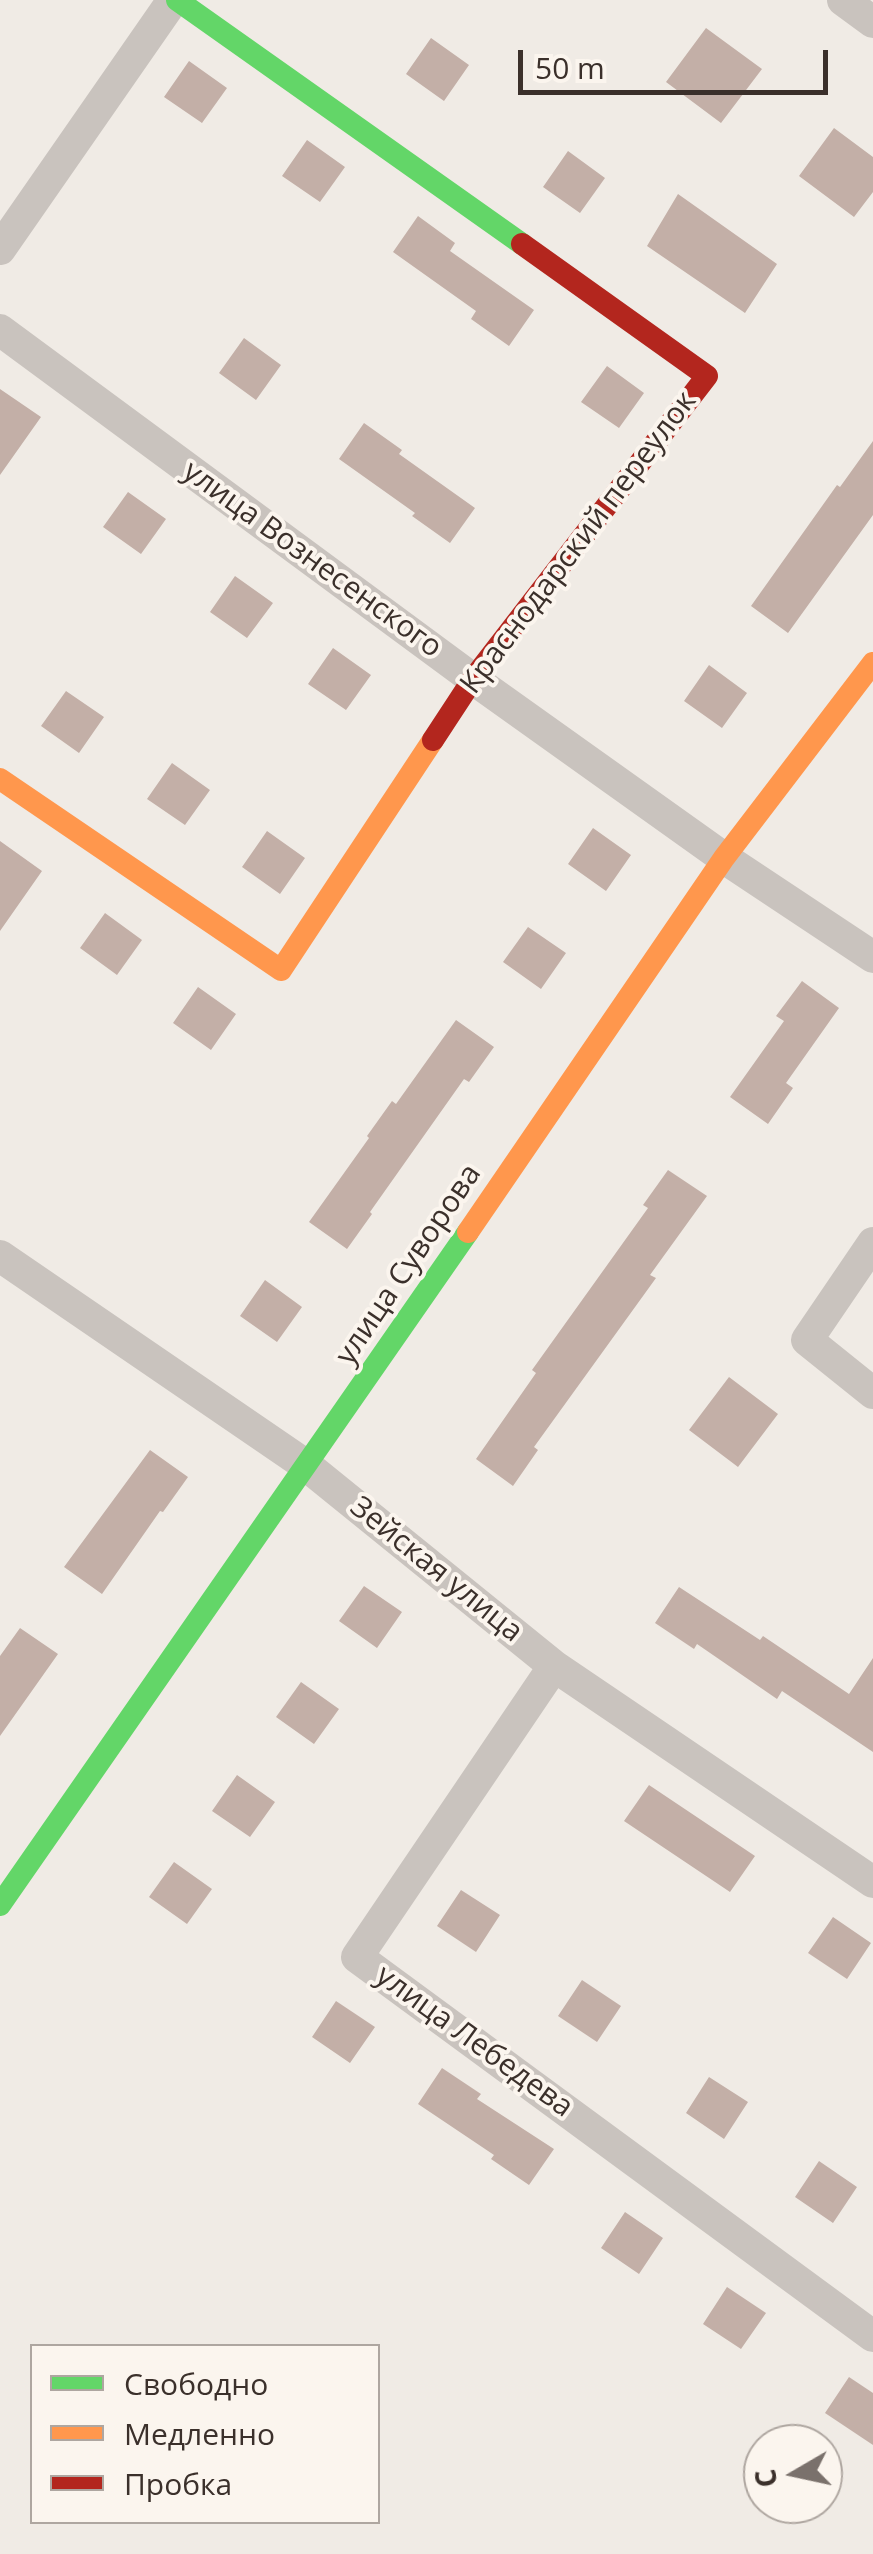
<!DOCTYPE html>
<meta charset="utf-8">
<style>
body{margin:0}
#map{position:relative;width:873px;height:2554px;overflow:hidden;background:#f0ebe5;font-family:"Open Sans",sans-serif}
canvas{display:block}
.legend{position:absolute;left:30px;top:2344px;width:350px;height:180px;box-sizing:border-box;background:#fbf5ee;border:2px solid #aea6a0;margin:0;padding:12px 18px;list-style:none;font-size:30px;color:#3b302b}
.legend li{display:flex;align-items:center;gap:20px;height:50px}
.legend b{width:50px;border:2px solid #aea6a0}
.north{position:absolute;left:743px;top:2424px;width:100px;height:100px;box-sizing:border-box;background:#fbf5ee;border:2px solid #aea6a0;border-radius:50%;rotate:261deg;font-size:28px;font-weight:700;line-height:40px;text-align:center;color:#3b302b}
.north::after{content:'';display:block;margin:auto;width:35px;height:45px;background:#7a716c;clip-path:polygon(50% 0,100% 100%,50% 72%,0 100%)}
.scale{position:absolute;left:518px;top:50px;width:310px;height:45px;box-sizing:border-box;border:5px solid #3b302b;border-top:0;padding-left:12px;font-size:30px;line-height:35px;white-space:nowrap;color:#3b302b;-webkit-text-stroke:8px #fbf5ee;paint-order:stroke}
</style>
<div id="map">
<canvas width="873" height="2554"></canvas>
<ul class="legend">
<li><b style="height:12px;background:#63d668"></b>Свободно</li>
<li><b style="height:12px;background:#ff974d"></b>Медленно</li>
<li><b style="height:12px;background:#b3261e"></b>Пробка</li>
</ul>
<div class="north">С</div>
<div class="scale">50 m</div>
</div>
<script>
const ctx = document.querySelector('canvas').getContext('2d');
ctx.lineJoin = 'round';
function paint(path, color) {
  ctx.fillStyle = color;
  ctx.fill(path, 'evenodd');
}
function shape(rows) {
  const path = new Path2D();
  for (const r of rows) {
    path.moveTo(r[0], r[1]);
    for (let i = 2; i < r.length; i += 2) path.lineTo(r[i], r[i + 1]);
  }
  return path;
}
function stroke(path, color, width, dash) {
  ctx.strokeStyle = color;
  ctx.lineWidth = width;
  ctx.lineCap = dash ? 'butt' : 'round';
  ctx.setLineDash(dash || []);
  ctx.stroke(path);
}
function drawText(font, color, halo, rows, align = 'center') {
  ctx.font = font + ' "Open Sans",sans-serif';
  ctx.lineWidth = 8;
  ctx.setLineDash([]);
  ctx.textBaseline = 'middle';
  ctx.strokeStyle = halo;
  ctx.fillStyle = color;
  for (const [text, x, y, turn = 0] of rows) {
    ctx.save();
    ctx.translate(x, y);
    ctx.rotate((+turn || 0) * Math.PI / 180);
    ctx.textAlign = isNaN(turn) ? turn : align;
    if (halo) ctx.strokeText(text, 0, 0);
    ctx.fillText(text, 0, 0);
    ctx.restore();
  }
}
paint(shape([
 [706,28,762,69,721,123,666,82],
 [431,38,469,65,444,101,406,74],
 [189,61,227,88,202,123,164,97],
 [834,128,873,157,873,192,854,217,799,176],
 [307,140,345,167,320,202,282,176],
 [568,151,605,178,580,213,543,187],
 [678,194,777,264,745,313,647,246],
 [418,216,455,243,450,251,534,310,509,346,471,319,476,311,393,252],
 [244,338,281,365,256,400,219,373],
 [607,366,644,393,619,428,581,402],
 [0,389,41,417,0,475],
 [364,423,402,450,399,454,475,508,450,543,412,516,415,513,339,459],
 [873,441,873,515,788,633,751,606,837,485,840,487],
 [128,492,166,519,141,554,103,527],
 [235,576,273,603,247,638,210,612],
 [333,648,371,675,346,710,308,684],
 [709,665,747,693,722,728,684,701],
 [66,691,104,717,79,753,41,726],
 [172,763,210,790,185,825,147,799],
 [593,828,631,855,606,891,568,864],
 [267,831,305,858,280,894,242,867],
 [0,841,42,871,0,931],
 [105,913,142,940,117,975,80,948],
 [528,927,566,953,541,989,503,962],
 [802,981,839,1008,786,1083,793,1088,768,1124,730,1097,784,1021,776,1016],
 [198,987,236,1014,211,1050,173,1023],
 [456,1020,494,1047,469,1082,464,1079,370,1212,372,1214,347,1249,309,1222,369,1138,367,1136,392,1101,396,1104],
 [668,1170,707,1196,650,1275,656,1278,534,1447,538,1450,513,1486,476,1459,536,1373,532,1370,648,1208,643,1205],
 [265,1280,302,1307,277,1342,240,1316],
 [729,1377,778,1414,738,1467,689,1430],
 [150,1450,188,1477,163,1512,160,1511,102,1594,64,1567],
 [364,1586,402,1612,377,1648,339,1621],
 [679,1587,760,1640,763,1636,849,1694,873,1658,873,1752,782,1691,777,1699,697,1644,694,1649,655,1623],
 [20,1628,58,1654,0,1736,0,1656],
 [301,1682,339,1709,314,1744,276,1717],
 [237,1775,275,1802,250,1837,212,1811],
 [649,1785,755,1856,730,1892,624,1821],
 [174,1862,212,1889,187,1924,149,1897],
 [461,1890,500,1915,476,1952,437,1926],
 [833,1917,871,1943,847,1979,808,1953],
 [582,1980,621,2006,597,2042,558,2016],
 [336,2001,375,2027,350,2063,312,2037],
 [442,2068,481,2094,477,2099,554,2149,529,2185,491,2159,494,2155,418,2104],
 [709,2077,748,2102,724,2139,686,2113],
 [819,2161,857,2187,833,2223,795,2197],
 [625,2212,663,2238,639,2274,601,2248],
 [727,2287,766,2313,741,2349,703,2324],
 [849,2377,873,2393,873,2445,825,2413]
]), '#c3afa7');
stroke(shape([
 [843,0,873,22],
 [0,249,173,0],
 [0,330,473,679,724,858,873,957],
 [873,1243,807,1340,873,1393],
 [0,1256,307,1466,554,1666,873,1882],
 [554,1666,357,1957,873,2336]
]), '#c9c3be', 32);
stroke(shape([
 [177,0,522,244],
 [0,1905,468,1232]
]), '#63d668', 22);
stroke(shape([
 [0,779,281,970,433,740],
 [468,1232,724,858,873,663]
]), '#ff974d', 22);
stroke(shape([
 [433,740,473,679,707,376,522,244]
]), '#b3261e', 22);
drawText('30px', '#3b302b', '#fbf5ee', [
 ["Краснодарский переулок",579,543,-53],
 ["улица Вознесенского",312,560,36],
 ["улица Суворова",409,1265,-56],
 ["Зейская улица",436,1570,39],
 ["улица Лебедева",474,2042,36]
]);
</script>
